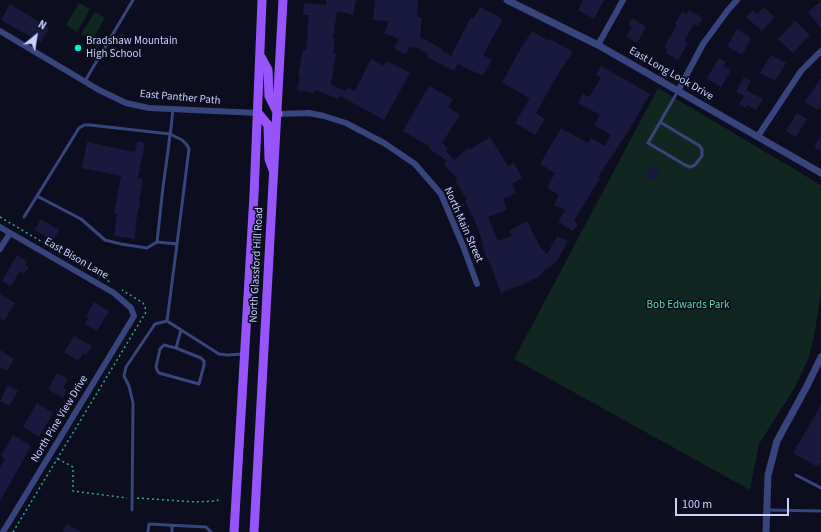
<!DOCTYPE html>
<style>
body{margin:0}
#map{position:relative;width:821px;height:532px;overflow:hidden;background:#0c0d1e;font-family:"Source Sans 3",sans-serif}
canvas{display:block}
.north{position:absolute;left:16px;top:16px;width:40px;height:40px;-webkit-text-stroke:3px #0c0d1e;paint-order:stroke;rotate:30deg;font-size:11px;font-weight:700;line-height:16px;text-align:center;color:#cad0fe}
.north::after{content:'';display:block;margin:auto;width:14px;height:18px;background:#cad0fe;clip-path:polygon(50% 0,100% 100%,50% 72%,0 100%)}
.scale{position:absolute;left:675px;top:498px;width:114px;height:18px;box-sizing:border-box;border:2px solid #cad0fe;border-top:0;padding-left:5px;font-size:12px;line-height:14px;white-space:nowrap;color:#cad0fe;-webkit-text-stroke:3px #0c0d1e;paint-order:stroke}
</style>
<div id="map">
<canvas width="821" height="532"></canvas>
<div class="north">N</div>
<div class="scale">100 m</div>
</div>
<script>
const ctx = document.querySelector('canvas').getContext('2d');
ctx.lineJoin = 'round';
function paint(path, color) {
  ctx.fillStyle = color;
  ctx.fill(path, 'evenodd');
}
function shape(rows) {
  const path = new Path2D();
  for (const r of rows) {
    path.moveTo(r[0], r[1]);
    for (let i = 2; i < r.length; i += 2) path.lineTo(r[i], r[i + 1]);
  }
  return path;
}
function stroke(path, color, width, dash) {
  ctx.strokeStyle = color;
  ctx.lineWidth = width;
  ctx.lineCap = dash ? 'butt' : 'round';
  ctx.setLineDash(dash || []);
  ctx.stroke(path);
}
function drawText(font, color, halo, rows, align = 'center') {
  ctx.font = font + ' "Source Sans 3",sans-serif';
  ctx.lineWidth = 3.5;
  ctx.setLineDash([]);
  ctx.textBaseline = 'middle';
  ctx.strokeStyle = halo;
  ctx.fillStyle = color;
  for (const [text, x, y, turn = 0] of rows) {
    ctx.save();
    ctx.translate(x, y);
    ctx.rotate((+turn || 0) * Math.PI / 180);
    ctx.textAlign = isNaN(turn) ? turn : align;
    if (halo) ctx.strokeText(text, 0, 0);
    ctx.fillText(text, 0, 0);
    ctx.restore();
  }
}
paint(shape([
 [79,3,90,9,77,32,66,25],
 [95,12,105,18,92,40,81,34],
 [658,88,821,185,821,293,814,336,809,357,794,389,759,444,750,490,514,359]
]), '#102721');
paint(shape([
 [326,0,356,0,353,15,337,11,333,38,335,38,333,53,336,53,331,85,346,91,348,88,355,91,371,59,384,66,387,61,410,73,384,120,340,96,339,99,315,90,314,93,297,90,300,76,298,75,303,49,306,50,308,30,307,30,309,15,303,15,304,3,326,5],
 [375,0,418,0,417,17,422,18,420,37,442,49,441,50,451,56,471,17,473,19,480,7,503,19,483,55,492,60,483,76,458,64,454,71,427,57,428,54,415,47,414,48,410,46,406,55,394,48,399,39,384,33,389,21,373,20],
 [583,0,604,0,594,19,578,10],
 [821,1,821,28,808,12],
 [10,4,49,28,41,42,1,20],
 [764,7,775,17,762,31,746,17,753,10,757,14],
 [689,10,703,18,698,26,694,24,684,41,688,43,678,60,666,53,668,49,664,47,677,25,675,24,682,12,687,14],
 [632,18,646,27,637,43,626,37,632,27,628,25],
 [795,21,810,35,793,53,778,39],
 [737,29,751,38,742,55,727,46],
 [532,31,549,41,550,39,573,52,558,74,536,113,545,119,535,135,515,123,530,98,502,83,518,53],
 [771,55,786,63,775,81,760,73],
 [719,58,726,62,723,66,731,70,721,87,707,78],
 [601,66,650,94,629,130,598,177,600,178,574,221,578,224,573,231,558,222,565,210,554,205,559,195,547,188,555,173,540,164,561,128,588,143,591,138,605,146,611,135,594,125,600,115,578,103,583,94,589,97,601,78,596,75],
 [744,77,751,81,746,90,763,99,756,110,747,105,746,108,739,104,744,96,736,92],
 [821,78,821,106,818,110,805,102],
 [429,86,453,99,448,107,460,115,442,143,448,148,446,151,454,160,468,148,469,150,490,137,508,166,514,163,522,178,512,184,516,193,503,199,507,210,488,217,498,241,512,236,509,231,527,221,540,247,547,254,557,236,568,241,557,261,547,269,546,268,537,279,535,278,518,287,517,286,501,293,494,275,495,275,482,247,484,247,478,228,465,201,467,200,455,180,457,178,444,165,447,161,428,148,429,146,403,131],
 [797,113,807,119,796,137,786,131],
 [821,136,821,151,814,147],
 [137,141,145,143,138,178,143,179,139,201,140,201,136,222,135,239,114,236,117,214,114,213,121,176,82,168,87,142,135,152],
 [652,166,660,171,654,181,645,176],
 [41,219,59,230,53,241,35,230],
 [17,255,27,261,25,265,29,267,24,274,20,271,11,286,2,281],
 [0,294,15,303,4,321,0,318],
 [94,302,109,311,97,331,85,324,89,318,86,316],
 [74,336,92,346,86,355,83,353,78,361,64,352],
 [0,350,14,359,7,371,0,367],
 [57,373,68,379,63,388,67,390,63,398,48,389],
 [8,385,18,391,9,406,0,401],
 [37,403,53,413,39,437,23,427],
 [821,405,821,462,818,467,793,453],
 [13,435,31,446,0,501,0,468,5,459,1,456],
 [67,524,81,532,62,532]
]), '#19193e');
stroke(shape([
 [0,217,110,282],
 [58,459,73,467,73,491,127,498],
 [137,498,196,502,216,501,220,499],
 [13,532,146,312,145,307,143,303,122,290]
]), '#2fad8a', 1.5, [2, 3]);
stroke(shape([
 [85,81,133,0],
 [660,122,700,146,702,150,702,156,695,165,690,167,685,165,648,143,678,91],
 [37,196,81,219,105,240,121,244,147,248,157,242],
 [24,217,79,128,84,125,90,125,170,134,182,140,187,145,189,149,177,244,157,242,163,187,168,151,170,134,171,128,173,109],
 [167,321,177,244],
 [176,348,201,358,204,361,204,365,199,384,159,373,157,370,156,367,160,349,164,345,176,348,181,330],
 [796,475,821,488],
 [132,510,133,403,129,386,124,376,126,367,155,324,167,321,219,354,227,355,243,354],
 [767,510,821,511],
 [148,532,149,524,206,527,211,532],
 [172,532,172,526]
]), '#38447c', 3);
stroke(shape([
 [0,31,99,90,126,103,149,108,258,113],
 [598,45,623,0],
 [678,91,703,44,728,10,737,0],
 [278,114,309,113,324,116,346,123,384,143,415,164,441,194,463,246,477,284],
 [758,136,801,71,821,51],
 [0,227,114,293,131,308,134,316,3,532],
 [0,249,10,233]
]), '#38447c', 6);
stroke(shape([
 [507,0,598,45,821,173],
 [766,532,768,475,777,441,807,386,821,357]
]), '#38447c', 7);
stroke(shape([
 [261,57,268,70,269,96,278,114],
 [258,113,268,125,269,159,273,170],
 [234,532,254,195,262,0],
 [254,532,283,0]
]), '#9854fb', 9);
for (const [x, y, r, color] of [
 [78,48,4,"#05efd3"]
]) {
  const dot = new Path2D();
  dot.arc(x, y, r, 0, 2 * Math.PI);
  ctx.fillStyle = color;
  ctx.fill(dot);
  stroke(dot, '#0c0d1e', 1.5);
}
drawText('11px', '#cad0fe', '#0c0d1e', [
 ["Bradshaw Mountain",86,42],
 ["High School",86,55]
], 'left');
drawText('11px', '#cad0fe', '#0c0d1e', [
 ["East Long Look Drive",671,74,30],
 ["East Panther Path",180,98,5],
 ["North Main Street",463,225,66],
 ["East Bison Lane",76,259,30],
 ["North Glassford Hill Road",257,265,-87],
 ["North Pine View Drive",60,419,-59]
]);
drawText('11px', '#59db9e', '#0c0d1e', [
 ["Bob Edwards Park",688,306]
]);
</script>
